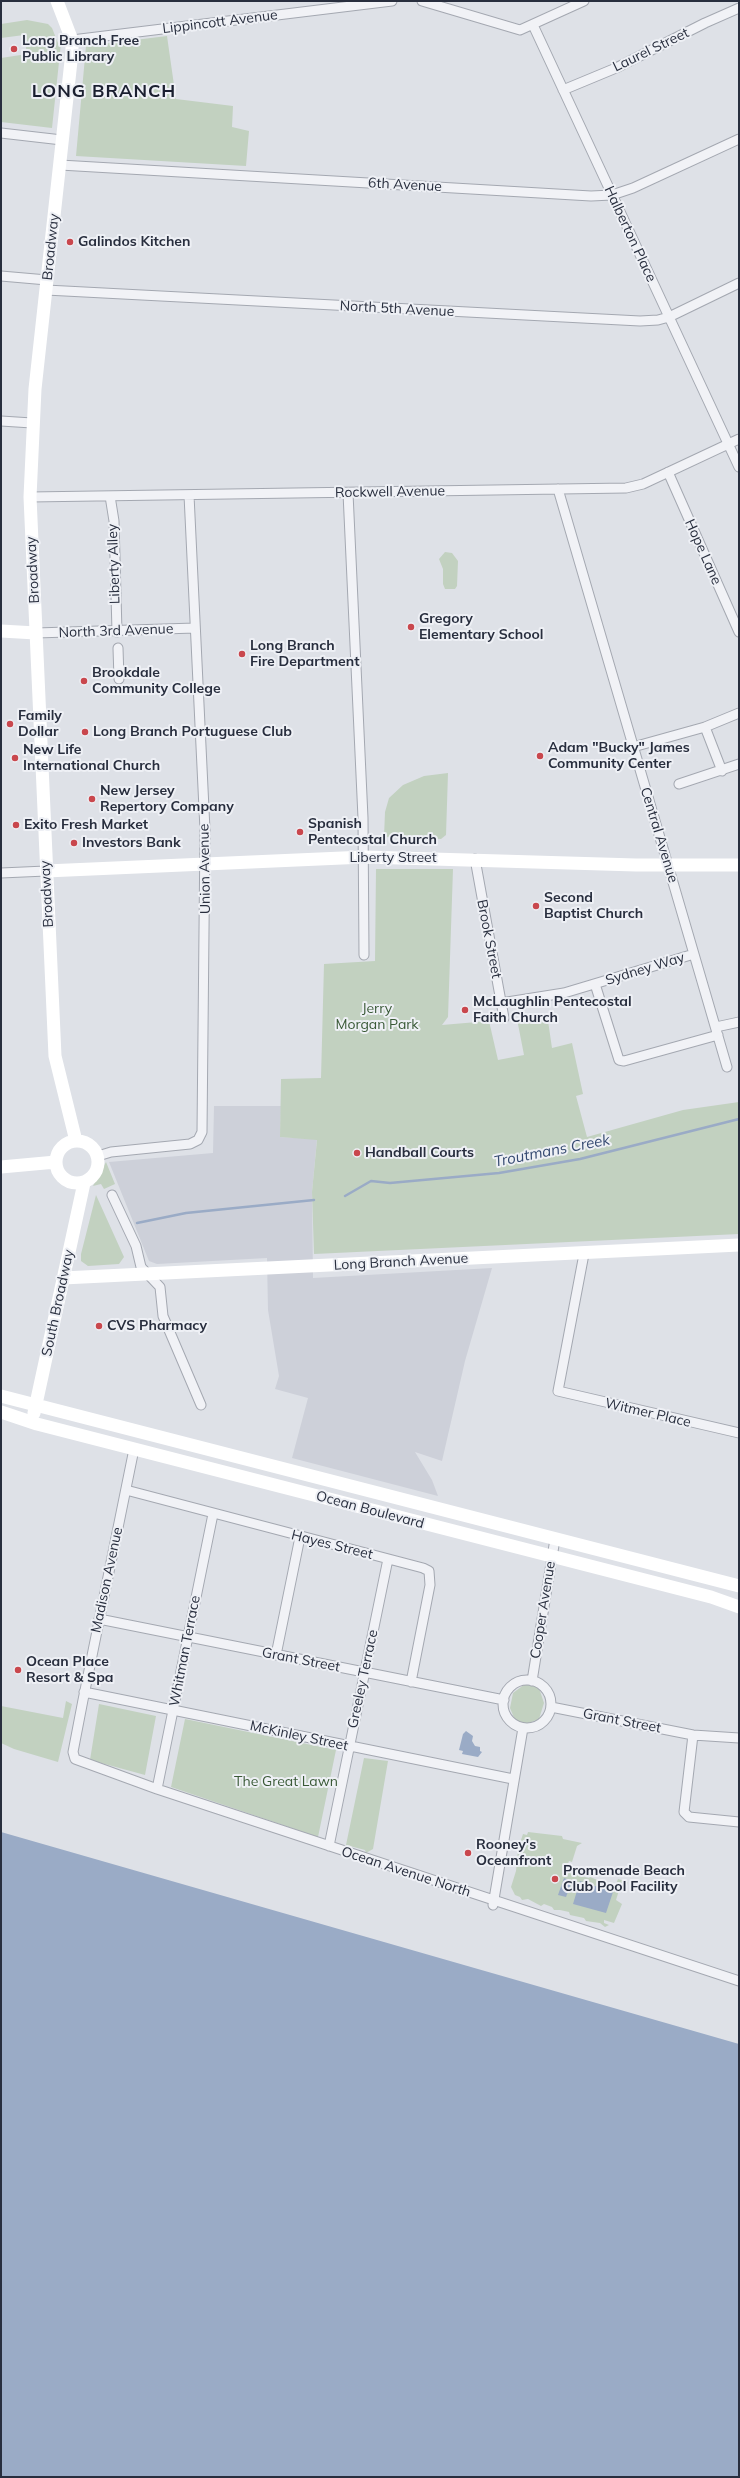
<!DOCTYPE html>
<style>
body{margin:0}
#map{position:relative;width:740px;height:2478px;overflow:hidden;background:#dee1e7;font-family:Mulish,sans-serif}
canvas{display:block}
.frame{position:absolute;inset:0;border:2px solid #282e3e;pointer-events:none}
</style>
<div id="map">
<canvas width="740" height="2478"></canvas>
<div class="frame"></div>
</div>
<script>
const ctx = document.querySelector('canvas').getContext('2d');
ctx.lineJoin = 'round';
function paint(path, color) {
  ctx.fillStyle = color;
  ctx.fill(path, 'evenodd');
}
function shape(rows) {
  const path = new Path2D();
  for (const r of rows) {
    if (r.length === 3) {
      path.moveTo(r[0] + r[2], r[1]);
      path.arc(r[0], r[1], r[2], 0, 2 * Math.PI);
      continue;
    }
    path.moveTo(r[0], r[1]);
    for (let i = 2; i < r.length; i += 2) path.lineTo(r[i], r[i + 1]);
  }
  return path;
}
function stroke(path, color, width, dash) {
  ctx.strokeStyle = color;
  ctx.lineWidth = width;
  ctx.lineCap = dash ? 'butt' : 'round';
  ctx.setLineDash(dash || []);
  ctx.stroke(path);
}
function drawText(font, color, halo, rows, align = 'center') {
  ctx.font = font + ' Mulish,sans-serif';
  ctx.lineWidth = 4;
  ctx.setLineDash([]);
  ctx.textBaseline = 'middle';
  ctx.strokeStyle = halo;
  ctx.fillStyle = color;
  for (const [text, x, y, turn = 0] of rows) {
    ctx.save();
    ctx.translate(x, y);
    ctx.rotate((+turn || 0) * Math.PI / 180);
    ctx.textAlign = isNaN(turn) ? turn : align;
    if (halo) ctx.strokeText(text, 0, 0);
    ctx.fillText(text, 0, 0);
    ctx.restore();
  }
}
paint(shape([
 [214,1106,281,1106,280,1137,317,1139,312,1192,313,1278,492,1268,465,1361,442,1461,415,1452,432,1480,438,1496,292,1458,308,1398,275,1389,279,1376,268,1310,267,1258,157,1264,149,1261,109,1162,213,1153]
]), '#cdd0d9');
paint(shape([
 [27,20,48,24,52,28,58,43,61,43,52,128,1,122,1,58,27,54,24,35,1,38,1,24],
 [167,36,176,99,233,106,232,127,249,131,246,166,76,156,86,46],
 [445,552,452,553,458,561,457,586,455,589,445,589,443,584,443,569,439,559],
 [448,773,446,835,441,839,384,837,385,812,389,798,403,785,424,776],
 [376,869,453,869,448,1017,442,1025,489,1021,498,1060,524,1055,517,1019,547,1014,552,1048,572,1043,583,1094,576,1096,587,1137,683,1110,739,1102,739,1234,314,1254,312,1192,317,1140,280,1137,281,1079,321,1078,324,964,375,961],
 [106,1162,115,1184,104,1189,101,1184,93,1186],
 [96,1195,124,1257,119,1264,88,1266,81,1261,81,1254],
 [525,1684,532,1684,539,1688,544,1703,539,1719,526,1724,515,1720,510,1708,513,1693],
 [66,1701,72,1704,58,1762,14,1749,1,1743,1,1706,63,1718],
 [99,1704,156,1716,145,1775,90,1760],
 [185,1719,336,1750,318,1837,171,1787],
 [364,1758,388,1761,373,1849,366,1853,365,1850,346,1845],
 [528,1832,562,1836,563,1839,582,1843,577,1846,572,1862,569,1861,565,1872,589,1878,590,1877,615,1887,618,1879,628,1882,627,1886,621,1884,616,1900,622,1904,614,1923,604,1920,604,1923,609,1925,605,1927,600,1923,586,1921,584,1918,570,1915,569,1912,560,1910,554,1910,552,1907,544,1904,541,1906,528,1899,522,1900,520,1897,515,1895,511,1887,516,1871,518,1849,523,1834,527,1835]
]), '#c2d1c0');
paint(shape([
 [466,1731,473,1736,472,1741,475,1746,480,1747,480,1751,482,1752,478,1757,462,1754,463,1751,459,1750,463,1734],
 [1,1832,739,2044,739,2477,1,2477],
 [564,1878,572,1881,566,1897,558,1895],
 [580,1881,613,1892,606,1913,573,1904]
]), '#9aabc6');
stroke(shape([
 [345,1196,371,1181,390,1183,499,1173,580,1159,739,1119],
 [137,1223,186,1213,314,1200]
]), '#9aabc6', 2.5);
const street = shape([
 [422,1,520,30,584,1],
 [533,25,739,467],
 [72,40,392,1],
 [563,90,616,68,705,23,739,8],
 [1,133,62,140],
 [60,165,591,196,612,195,633,188,739,139],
 [1,276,47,280],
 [46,290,640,321,658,320,669,317,739,283],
 [1,421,32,423],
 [668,472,739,632],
 [558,489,727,1067],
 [348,493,363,818,364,955],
 [110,496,114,521,117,632],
 [30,497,626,488,643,484,739,439],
 [36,633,195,628],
 [118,648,119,679],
 [705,727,722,771],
 [633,747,705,727,739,713],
 [679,784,739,764],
 [475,859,504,1018],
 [1,873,46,871],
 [595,984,619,1060,624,1061,718,1035],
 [501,1003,564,993,694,954],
 [716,1027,739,1022],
 [98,1156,111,1152,190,1144,198,1140,202,1132,205,830,189,495],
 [112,1195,136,1246,141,1267,160,1287,163,1316,201,1405],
 [584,1254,558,1391,739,1433],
 [134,1449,83,1700,73,1752,75,1759,157,1789,739,1981],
 [126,1490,423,1568,429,1571,430,1585,411,1682],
 [99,1619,504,1700],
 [276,1655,300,1537],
 [527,1704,24],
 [532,1681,555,1539],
 [84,1692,513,1779],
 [551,1707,693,1735,739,1738],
 [693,1735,684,1812,689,1817,739,1822],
 [157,1789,213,1514],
 [329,1846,388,1559],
 [493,1905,523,1728]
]);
stroke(street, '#a4a8b1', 11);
stroke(street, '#f1f2f6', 9);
stroke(shape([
 [57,1,72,40,72,52,35,389,30,497,55,1056,76,1141],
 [1,631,36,633],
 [46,871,365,857,636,865,739,865],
 [77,1162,21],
 [1,1167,56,1162],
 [63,1278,739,1245],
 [1,1396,739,1586],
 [1,1412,37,1424,711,1597,739,1607],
 [34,1413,84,1183]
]), '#fff', 13);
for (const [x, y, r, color] of [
 [14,49,4,"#c9474d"],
 [70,242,4,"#c9474d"],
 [411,627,4,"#c9474d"],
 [242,654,4,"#c9474d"],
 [84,681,4,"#c9474d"],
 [10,724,4,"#c9474d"],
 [85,732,4,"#c9474d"],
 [540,756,4,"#c9474d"],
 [15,758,4,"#c9474d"],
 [92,799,4,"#c9474d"],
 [16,825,4,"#c9474d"],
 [300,832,4,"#c9474d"],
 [74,843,4,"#c9474d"],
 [536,906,4,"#c9474d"],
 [465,1010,4,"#c9474d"],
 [357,1153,4,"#c9474d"],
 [99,1326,4,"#c9474d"],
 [18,1670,4,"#c9474d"],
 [468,1853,4,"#c9474d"],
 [555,1879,4,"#c9474d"]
]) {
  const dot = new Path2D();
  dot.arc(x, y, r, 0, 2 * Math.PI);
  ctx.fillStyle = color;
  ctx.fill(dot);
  stroke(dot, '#eef0f5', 1.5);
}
drawText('14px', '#282e3e', '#eef0f5', [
 ["Lippincott Avenue",220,22,-7],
 ["Laurel Street",651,50,-26],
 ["6th Avenue",405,185,3],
 ["Halberton Place",630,234,65],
 ["Broadway",51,247,-84],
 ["North 5th Avenue",397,309,3],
 ["Rockwell Avenue",390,492,-1],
 ["Hope Lane",703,552,66],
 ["Liberty Alley",114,564,-92],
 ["Broadway",33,570,-93],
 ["North 3rd Avenue",116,631,-2],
 ["Central Avenue",659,835,73],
 ["Liberty Street",393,858],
 ["Union Avenue",205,869,-91],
 ["Broadway",47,894,-93],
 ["Brook Street",489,939,79],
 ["Sydney Way",645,969,-17],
 ["Long Branch Avenue",401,1262,-3],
 ["South Broadway",58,1303,-78],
 ["Witmer Place",648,1413,13],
 ["Ocean Boulevard",370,1510,15],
 ["Hayes Street",332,1545,14],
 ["Madison Avenue",107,1580,-78],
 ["Cooper Avenue",543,1610,-81],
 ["Whitman Terrace",185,1651,-79],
 ["Grant Street",301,1660,11],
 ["Greeley Terrace",363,1679,-78],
 ["Grant Street",622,1721,11],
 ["McKinley Street",299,1736,12],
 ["Ocean Avenue North",406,1872,18]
]);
drawText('bold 14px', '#282e3e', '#eef0f5', [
 ["Long Branch Free",22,41],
 ["Public Library",22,57],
 ["Galindos Kitchen",78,242],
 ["Gregory",419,619],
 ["Elementary School",419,635],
 ["Long Branch",250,646],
 ["Fire Department",250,662],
 ["Brookdale",92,673],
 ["Community College",92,689],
 ["Family",18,716],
 ["Dollar",18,732],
 ["Long Branch Portuguese Club",93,732],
 ["Adam \"Bucky\" James",548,748],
 ["Community Center",548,764],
 ["New Life",23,750],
 ["International Church",23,766],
 ["New Jersey",100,791],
 ["Repertory Company",100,807],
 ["Spanish",308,824],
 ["Pentecostal Church",308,840],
 ["Exito Fresh Market",24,825],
 ["Investors Bank",82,843],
 ["Second",544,898],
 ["Baptist Church",544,914],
 ["McLaughlin Pentecostal",473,1002],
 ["Faith Church",473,1018],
 ["Handball Courts",365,1153],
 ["CVS Pharmacy",107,1326],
 ["Ocean Place",26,1662],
 ["Resort & Spa",26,1678],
 ["Rooney's",476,1845],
 ["Oceanfront",476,1861],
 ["Promenade Beach",563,1871],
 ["Club Pool Facility",563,1887]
], 'left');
drawText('14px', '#395936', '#eef0f5', [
 ["Jerry",377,1009],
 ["Morgan Park",377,1025],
 ["The Great Lawn",286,1782]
]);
drawText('italic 15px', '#344970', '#eef0f5', [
 ["Troutmans Creek",552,1151,-11]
]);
ctx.letterSpacing = '1px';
drawText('bold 18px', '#1a1f2f', '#eef0f5', [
 ["LONG BRANCH",104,92]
]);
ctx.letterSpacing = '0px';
</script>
